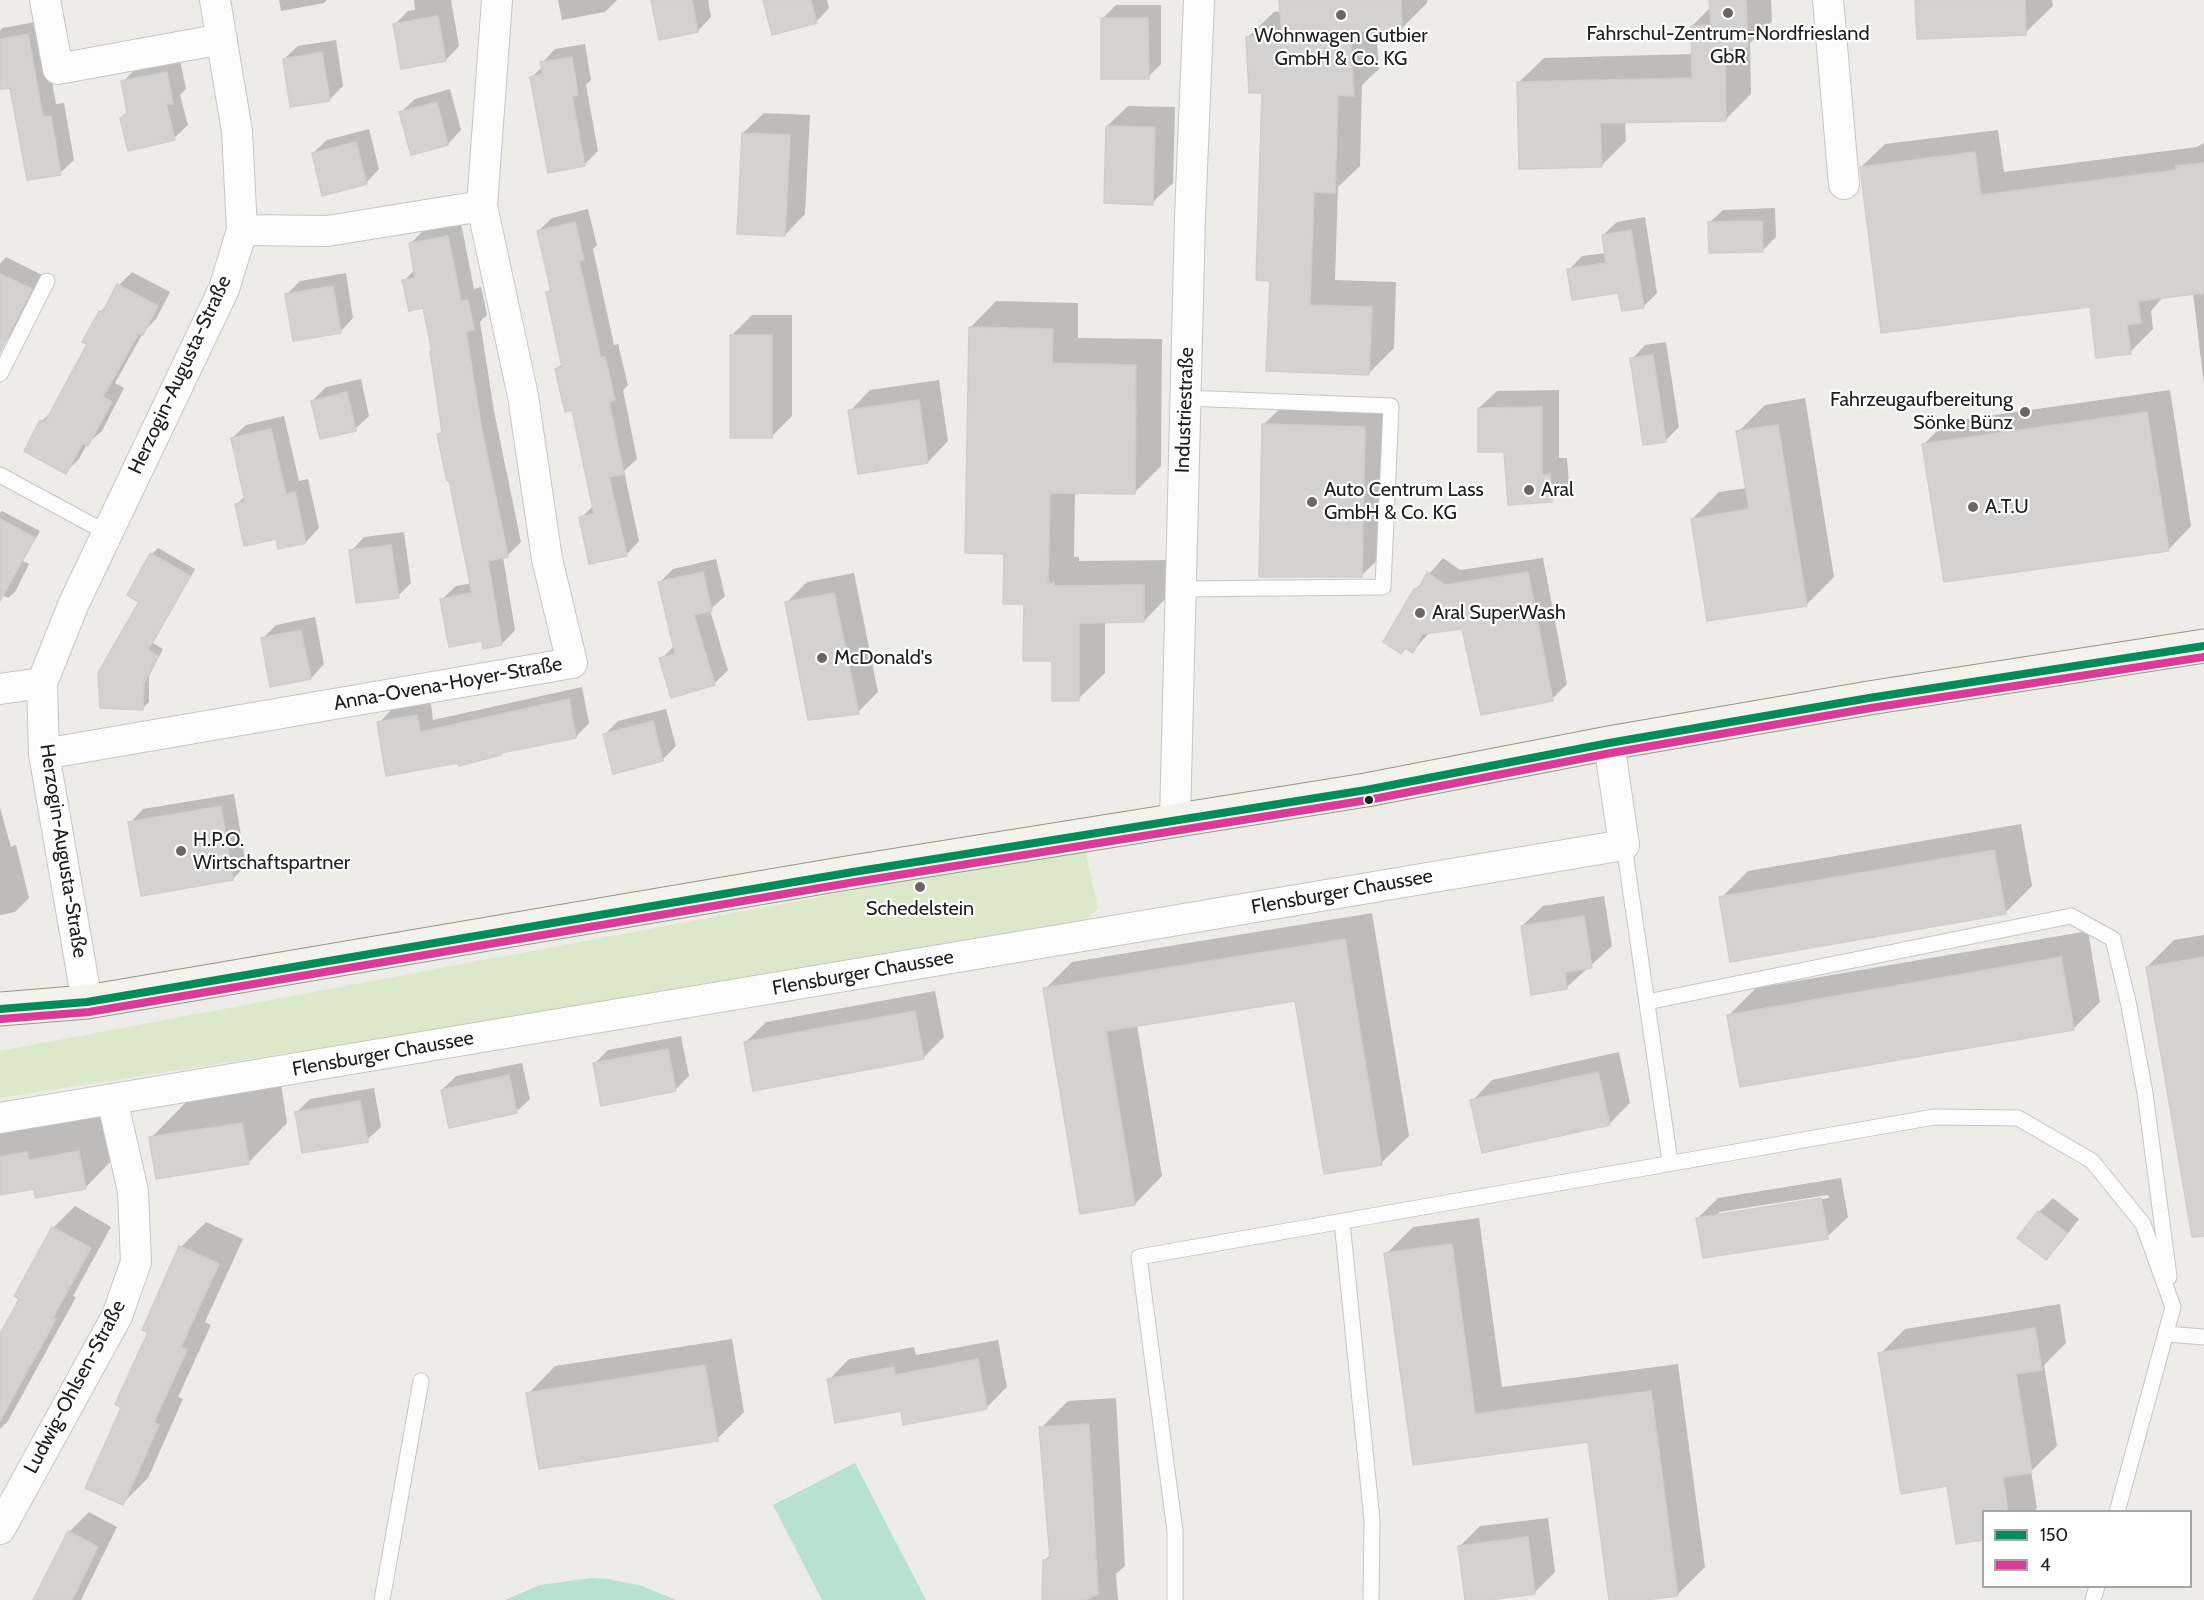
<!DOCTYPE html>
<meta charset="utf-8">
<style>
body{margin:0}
#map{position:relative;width:2204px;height:1600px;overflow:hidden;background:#eeece9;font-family:Cabin,sans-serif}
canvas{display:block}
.legend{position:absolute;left:1982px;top:1510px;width:210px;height:78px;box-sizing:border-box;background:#fff;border:2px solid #a6a6a6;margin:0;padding:8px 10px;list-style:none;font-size:18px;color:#202020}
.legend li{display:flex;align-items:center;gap:12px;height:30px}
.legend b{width:30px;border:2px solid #a6a6a6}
</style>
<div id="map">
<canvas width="2204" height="1600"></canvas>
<ul class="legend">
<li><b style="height:8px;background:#018c5a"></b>150</li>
<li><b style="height:8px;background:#d93b96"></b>4</li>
</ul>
</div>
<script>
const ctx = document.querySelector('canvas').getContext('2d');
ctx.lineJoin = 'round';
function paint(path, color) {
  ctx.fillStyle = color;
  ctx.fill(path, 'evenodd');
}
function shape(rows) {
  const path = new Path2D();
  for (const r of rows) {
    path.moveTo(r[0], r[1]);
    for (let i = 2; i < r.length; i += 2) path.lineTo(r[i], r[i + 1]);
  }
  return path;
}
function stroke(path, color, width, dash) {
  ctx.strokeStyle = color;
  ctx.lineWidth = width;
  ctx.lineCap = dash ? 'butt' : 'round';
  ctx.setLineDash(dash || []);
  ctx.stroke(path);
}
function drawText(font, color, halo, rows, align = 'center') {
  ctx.font = font + ' Cabin,sans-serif';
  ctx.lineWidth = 4.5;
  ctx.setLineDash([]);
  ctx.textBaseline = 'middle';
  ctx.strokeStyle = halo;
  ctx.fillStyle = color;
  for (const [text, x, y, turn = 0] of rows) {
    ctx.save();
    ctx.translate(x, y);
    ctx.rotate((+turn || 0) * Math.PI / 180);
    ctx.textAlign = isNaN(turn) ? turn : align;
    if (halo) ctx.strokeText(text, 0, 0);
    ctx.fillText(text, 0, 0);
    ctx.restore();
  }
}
paint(shape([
 [1085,847,1098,909,1073,930,0,1098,0,1051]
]), '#dbe9ca');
paint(shape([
 [855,1463,926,1600,822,1600,773,1505],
 [592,1578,608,1579,642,1586,676,1600,505,1600,540,1585]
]), '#b6e2cf');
paint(shape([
 [279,0,327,0,324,3,281,11],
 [414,0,451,0,459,46,446,60,394,25,408,11,415,10],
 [558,0,617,0,605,12,562,20],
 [653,0,708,0,711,17,698,31],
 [765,0,827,0,829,8,816,22],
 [1281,0,1427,0,1427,3,1401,29,1376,30,1379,69,1362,85,1360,166,1338,187,1335,280,1396,282,1394,348,1368,374,1272,280,1264,92,1248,37,1274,12,1282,11],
 [1711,0,1771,0,1772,21,1750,43,1751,94,1726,119,1625,121,1626,141,1601,166,1519,82,1544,58,1693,54,1692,26,1711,7],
 [1917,0,2052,0,2053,6,2025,33],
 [1116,5,1161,5,1161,64,1148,77,1102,19],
 [41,21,56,104,64,103,74,160,60,173,11,86,0,88,0,31,2,28],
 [336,40,343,86,329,100,284,59,298,46],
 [585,44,591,80,586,85,598,151,584,165,531,78,543,66,542,63,555,49],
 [180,60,186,89,180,95,188,125,174,138,122,118,128,111,123,82,136,68],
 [450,89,461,130,448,144,412,153,401,112,415,99],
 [1128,106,1175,107,1173,183,1152,203,1107,126],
 [764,113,810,115,805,214,785,235,743,133],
 [369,129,379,169,366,183,313,153,327,140],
 [1998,130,2004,172,2197,147,2204,143,2204,385,2193,293,2163,297,2151,311,2153,329,2130,352,2091,305,1861,167,1885,144],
 [1775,208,1776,237,1762,251,1709,223,1723,210],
 [588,209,597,245,593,249,614,345,618,344,628,385,623,390,637,459,624,471,639,541,626,555,581,518,594,505,573,408,556,369,563,363,547,292,552,288,538,231,552,218],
 [1645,217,1657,293,1644,306,1620,291,1569,270,1582,256,1606,253,1603,235,1617,222],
 [461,223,474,289,481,287,487,315,480,322,494,411,521,542,507,556,503,557,515,630,502,644,442,599,456,586,472,583,451,478,439,435,443,430,433,350,425,306,404,281,415,269,410,244,424,230],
 [6,257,44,276,17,330,3,343,0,341,0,264],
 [132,272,170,292,156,319,144,331,115,383,124,388,102,431,87,444,79,459,66,472,42,421,53,410,89,344,100,312,110,302,119,285],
 [346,273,353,318,340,332,286,295,300,281],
 [996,301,1078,303,1078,338,1162,339,1161,466,1134,493,1075,492,1074,557,1079,557,1079,561,1170,560,1170,594,1144,621,1105,621,1105,673,1078,699,1053,660,1025,603,1005,552,970,328],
 [752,315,792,315,792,416,772,436,732,335],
 [1666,342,1679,427,1665,441,1632,359,1645,345],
 [361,379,369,416,355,429,312,401,326,387],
 [939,380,948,441,928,462,850,411,870,390],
 [1559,390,1559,458,1567,458,1569,483,1551,500,1505,451,1479,408,1497,391],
 [2170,390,2191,526,2169,549,1923,445,1946,422],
 [1291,398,1392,400,1389,549,1361,576,1263,425],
 [1805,398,1834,577,1807,604,1692,519,1719,492,1747,488,1738,432,1765,405],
 [284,416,299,481,308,479,319,528,306,542,277,537,236,505,245,496,232,438,246,425],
 [2,511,40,531,23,561,29,564,15,592,8,598,0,594,0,513],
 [404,532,411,583,398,596,351,551,364,537],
 [158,548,195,569,153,643,163,649,149,676,149,702,143,708,141,601,152,554],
 [1443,558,1460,570,1543,558,1567,684,1552,699,1464,628,1430,632,1413,651,1415,590],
 [716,559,725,596,710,610,728,670,714,684,661,659,674,646,659,583,673,569],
 [854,573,878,692,858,712,787,602,807,582],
 [315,617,324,664,311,678,262,639,276,625],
 [582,687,589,723,576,737,504,751,501,754,379,723,392,709,431,703,433,720],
 [666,709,676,746,662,760,604,735,618,721],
 [234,794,246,865,233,879,130,823,143,809],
 [0,808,11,847,16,845,29,898,15,912,0,915],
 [2021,824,2032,886,2005,913,1721,898,1748,871],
 [1604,896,1612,946,1566,988,1522,926,1543,906],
 [1372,913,1409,1136,1381,1163,1297,999,1137,1025,1162,1176,1135,1204,1045,989,1072,962],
 [2088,931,2100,1002,2073,1029,1729,1015,1756,988],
 [2204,935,2204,1197,2147,967,2174,940],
 [935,991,944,1037,923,1058,745,1043,766,1022],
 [681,1036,689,1076,675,1090,594,1064,608,1050],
 [1619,1052,1630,1103,1609,1124,1472,1101,1492,1080],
 [522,1063,530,1099,516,1112,442,1090,456,1076],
 [281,1084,287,1123,248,1163,151,1138,190,1098],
 [374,1088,381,1127,367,1140,296,1113,310,1099],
 [118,1113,124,1148,85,1188,35,1188,0,1194,0,1125],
 [1841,1178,1848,1217,1827,1237,1698,1218,1718,1198],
 [1828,1195,1829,1198,1719,1215,1719,1212],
 [2053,1198,2079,1219,2059,1245,2046,1258,2019,1238,2039,1212],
 [75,1206,111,1227,73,1296,76,1297,8,1421,0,1429,0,1337,21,1299,53,1228],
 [1479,1218,1502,1387,1678,1364,1705,1567,1678,1594,1633,1600,1610,1600,1589,1440,1414,1463,1386,1254,1413,1227],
 [206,1222,243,1239,205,1322,211,1325,178,1397,183,1399,148,1478,123,1503,123,1407,181,1247],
 [2060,1304,2066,1343,2044,1365,2057,1446,2031,1471,2037,1508,2033,1512,1984,1512,1984,1538,1957,1542,1948,1485,1880,1354,1905,1329],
 [732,1339,744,1412,717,1439,528,1394,555,1366],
 [998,1340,1007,1387,987,1407,902,1409,829,1380,849,1359,914,1347,916,1355],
 [1116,1398,1125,1566,1116,1574,1118,1600,1043,1600,1044,1561,1051,1554,1041,1428,1068,1401],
 [89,1512,117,1527,81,1600,35,1600,69,1532],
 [1548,1518,1555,1572,1534,1593,1466,1600,1460,1546,1480,1526]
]), '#0003');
const building = shape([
 [651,0,692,0,698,32,659,40,651,0],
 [763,0,811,0,817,23,772,35,763,0],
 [1279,0,1401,0,1402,30,1350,32,1354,96,1338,95,1335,193,1314,192,1310,305,1372,307,1369,375,1266,371,1270,281,1256,280,1262,93,1249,93,1246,37,1282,33,1279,0],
 [1709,0,1746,0,1748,47,1725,48,1726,121,1600,123,1602,167,1519,169,1517,82,1692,78,1691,26,1711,25,1709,0],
 [1915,0,2025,0,2026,35,1917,39,1915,0],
 [438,16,446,61,401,69,393,24,438,16],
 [1101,18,1148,18,1149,79,1101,79,1101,18],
 [28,34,43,117,51,116,61,175,27,180,10,88,0,89,0,39,28,34],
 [322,52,330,101,290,107,283,59,322,52],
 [572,57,578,95,572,96,585,166,548,173,530,77,543,74,540,62,572,57],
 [167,72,173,104,166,104,175,140,128,151,120,118,127,113,121,81,167,72],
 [437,102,448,145,411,155,399,112,437,102],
 [1106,126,1155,127,1153,205,1104,203,1106,126],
 [742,133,790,135,785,236,737,234,742,133],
 [356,142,367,184,322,196,312,153,356,142],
 [1975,152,1981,195,2176,170,2176,166,2204,163,2204,293,2138,301,2141,323,2127,325,2131,354,2096,358,2090,307,1881,333,1860,167,1975,152],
 [1762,221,1763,252,1709,253,1708,222,1762,221],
 [575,222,584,260,579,261,601,358,605,357,615,400,609,402,624,474,609,477,627,556,589,564,579,517,594,514,572,410,565,412,555,369,562,367,546,292,551,291,537,231,575,222],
 [1631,230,1644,308,1622,311,1618,293,1572,300,1567,269,1606,263,1602,235,1631,230],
 [448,236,461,301,468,300,474,330,466,331,481,425,508,557,488,561,502,645,483,649,482,641,449,647,440,599,472,593,449,480,447,481,437,434,442,433,430,351,432,351,423,308,409,311,402,280,415,278,409,243,448,236],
 [0,274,32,289,0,352,0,274],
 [117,284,158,306,143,335,139,333,103,397,112,402,88,446,83,443,66,474,24,451,40,420,45,422,87,344,82,342,99,311,102,313,117,284],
 [333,286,341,333,293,341,285,294,333,286],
 [969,327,1053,329,1052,363,1136,365,1135,494,1050,493,1048,583,1054,583,1054,586,1144,585,1144,622,1079,623,1079,701,1052,701,1052,661,1023,661,1024,604,1003,604,1004,554,965,553,969,327],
 [730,335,772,335,772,438,730,438,730,335],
 [1653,355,1666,442,1643,445,1630,358,1653,355],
 [347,392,356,431,320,439,311,401,347,392],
 [919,400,928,463,858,474,848,410,919,400],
 [1542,407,1542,475,1550,474,1552,502,1508,505,1504,452,1478,452,1478,408,1542,407],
 [2147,412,2169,551,1944,582,1922,444,2147,412],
 [1262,424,1365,427,1362,577,1259,577,1262,424],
 [1778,425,1807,606,1707,621,1691,519,1749,509,1736,431,1778,425],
 [271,429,286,494,295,492,306,543,278,549,276,539,244,546,235,504,245,502,231,438,271,429],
 [0,519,35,538,0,601,0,519],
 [391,545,399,598,356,603,349,550,391,545],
 [150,553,190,576,148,650,158,656,144,683,143,710,100,708,98,673,139,602,127,595,150,553],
 [703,572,712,611,694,615,715,685,671,698,659,658,675,654,658,582,703,572],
 [1427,572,1445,585,1528,572,1553,701,1481,715,1462,629,1422,634,1413,653,1405,648,1401,654,1383,642,1414,589,1419,588,1427,572],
 [834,593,859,714,808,720,785,602,834,593],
 [301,630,311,679,270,687,261,638,301,630],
 [569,699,576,738,501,753,501,755,459,766,458,763,386,776,377,722,417,715,420,732,569,699],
 [653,721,663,761,613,774,603,734,653,721],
 [221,806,233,880,141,896,128,822,221,806],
 [1994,850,2006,914,1730,962,1719,897,1994,850],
 [1584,916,1592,968,1565,972,1567,989,1531,995,1521,926,1584,916],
 [1345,939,1382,1165,1324,1174,1295,1001,1106,1031,1135,1205,1080,1214,1043,988,1345,939],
 [2061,957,2074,1030,1740,1087,1727,1015,2061,957],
 [2204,957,2204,1236,2192,1237,2146,967,2204,957],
 [915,1011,924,1059,753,1091,744,1042,915,1011],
 [668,1049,676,1091,601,1106,593,1063,668,1049],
 [1598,1072,1610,1125,1482,1153,1470,1100,1598,1072],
 [509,1075,517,1113,449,1128,441,1090,509,1075],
 [360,1101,368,1142,302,1153,295,1112,360,1101],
 [242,1123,249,1164,156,1179,149,1137,242,1123],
 [79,1151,86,1189,35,1198,34,1189,0,1195,0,1157,27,1152,29,1160,79,1151],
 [1821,1198,1828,1239,1703,1258,1696,1218,1821,1198],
 [2038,1211,2067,1233,2046,1260,2017,1238,2038,1211],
 [52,1227,91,1248,53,1318,56,1319,0,1421,0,1334,19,1299,14,1296,52,1227],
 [1452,1244,1475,1414,1651,1391,1678,1596,1645,1600,1609,1600,1588,1442,1413,1465,1384,1253,1452,1244],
 [179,1246,219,1264,181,1347,187,1350,154,1422,159,1425,123,1505,85,1488,121,1408,115,1404,148,1332,142,1330,179,1246],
 [2035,1328,2042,1370,2016,1374,2032,1473,2003,1477,2008,1512,1983,1512,1983,1540,1956,1544,1947,1486,1901,1494,1878,1353,2035,1328],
 [978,1359,987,1409,903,1425,901,1411,835,1423,827,1379,894,1367,895,1375,978,1359],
 [705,1365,718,1441,539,1469,526,1393,705,1365],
 [1089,1424,1098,1594,1085,1600,1042,1600,1043,1560,1050,1559,1039,1427,1089,1424],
 [68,1531,98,1547,72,1600,33,1600,68,1531],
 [1528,1537,1535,1594,1488,1600,1465,1600,1458,1546,1528,1537]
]);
paint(building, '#d4d2d0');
stroke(building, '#d1cdca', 1.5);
const lane = shape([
 [0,374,47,281],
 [0,475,107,533],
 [1180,589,1383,587,1391,406,1185,398],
 [1624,845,1670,1162],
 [1647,1002,2071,916,2113,939,2129,1006,2145,1093,2169,1277],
 [1342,1222,1372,1520,1371,1600],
 [2166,1334,2204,1337],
 [382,1600,421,1381],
 [1175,1600,1175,1531,1139,1257,1934,1117,2018,1118,2092,1161,2143,1224,2173,1307,2117,1512],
 [2093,1600,2097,1586]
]);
const street = shape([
 [45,0,58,69,222,39],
 [1828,0,1844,184],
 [242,230,327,231,482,206],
 [0,689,42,683],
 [44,754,572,663,547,559,523,396,482,206,497,0],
 [1175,819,1190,217,1199,0],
 [87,1002,44,754,42,683,74,603,224,289,242,230,237,131,215,0],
 [0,1118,1624,845,1609,743],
 [0,1529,117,1316,136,1262,133,1191,112,1099]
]);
const secondary = shape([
 [0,1009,87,1002,853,872,1366,790,1609,743,1869,698,2204,646]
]);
stroke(lane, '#c7c6c5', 17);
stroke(street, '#c7c6c5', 32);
stroke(secondary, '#959782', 35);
stroke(lane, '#fcfcfc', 15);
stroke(street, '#fcfcfc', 30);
stroke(secondary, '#f3f3ec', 33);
stroke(shape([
 [0,1009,87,1002,853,872,1366,790,1609,743,1869,698,2204,646]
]), '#018c5a', 8);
stroke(shape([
 [1,1019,89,1012,855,882,1368,800,1611,753,1871,708,2204,657]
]), '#d93b96', 8);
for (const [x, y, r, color] of [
 [1728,13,6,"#686766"],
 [1341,15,6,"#686766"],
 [2025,412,6,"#686766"],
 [1529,490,6,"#686766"],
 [1312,502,6,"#686766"],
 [1973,507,6,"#686766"],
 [1420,613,6,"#686766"],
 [822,658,6,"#686766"],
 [1369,800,5,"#202020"],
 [181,851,6,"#686766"],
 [920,887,6,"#686766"]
]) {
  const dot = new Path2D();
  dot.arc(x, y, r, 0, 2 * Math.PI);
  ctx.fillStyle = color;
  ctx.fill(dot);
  stroke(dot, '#fff', 2);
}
drawText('20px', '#202020', '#fff', [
 ["Fahrschul-Zentrum-Nordfriesland",1728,34,"center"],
 ["GbR",1728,57,"center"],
 ["Wohnwagen Gutbier",1341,36,"center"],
 ["GmbH & Co. KG",1341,59,"center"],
 ["Fahrzeugaufbereitung",2013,400,"right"],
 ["Sönke Bünz",2013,423,"right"],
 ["Auto Centrum Lass",1324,490],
 ["GmbH & Co. KG",1324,513],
 ["Aral",1541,490],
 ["A.T.U",1985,507],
 ["Aral SuperWash",1432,613],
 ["McDonald's",834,658],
 ["H.P.O.",193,840],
 ["Wirtschaftspartner",193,863],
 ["Schedelstein",920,909,"center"]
], 'left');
drawText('20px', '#202020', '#fff', [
 ["Herzogin-Augusta-Straße",180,375,-65],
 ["Industriestraße",1185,410,-88],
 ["Anna-Ovena-Hoyer-Straße",448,684,-10],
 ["Herzogin-Augusta-Straße",63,851,81],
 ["Flensburger Chaussee",1342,892,-10],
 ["Flensburger Chaussee",863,973,-10],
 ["Flensburger Chaussee",383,1054,-10],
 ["Ludwig-Ohlsen-Straße",75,1387,-62]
]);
</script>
